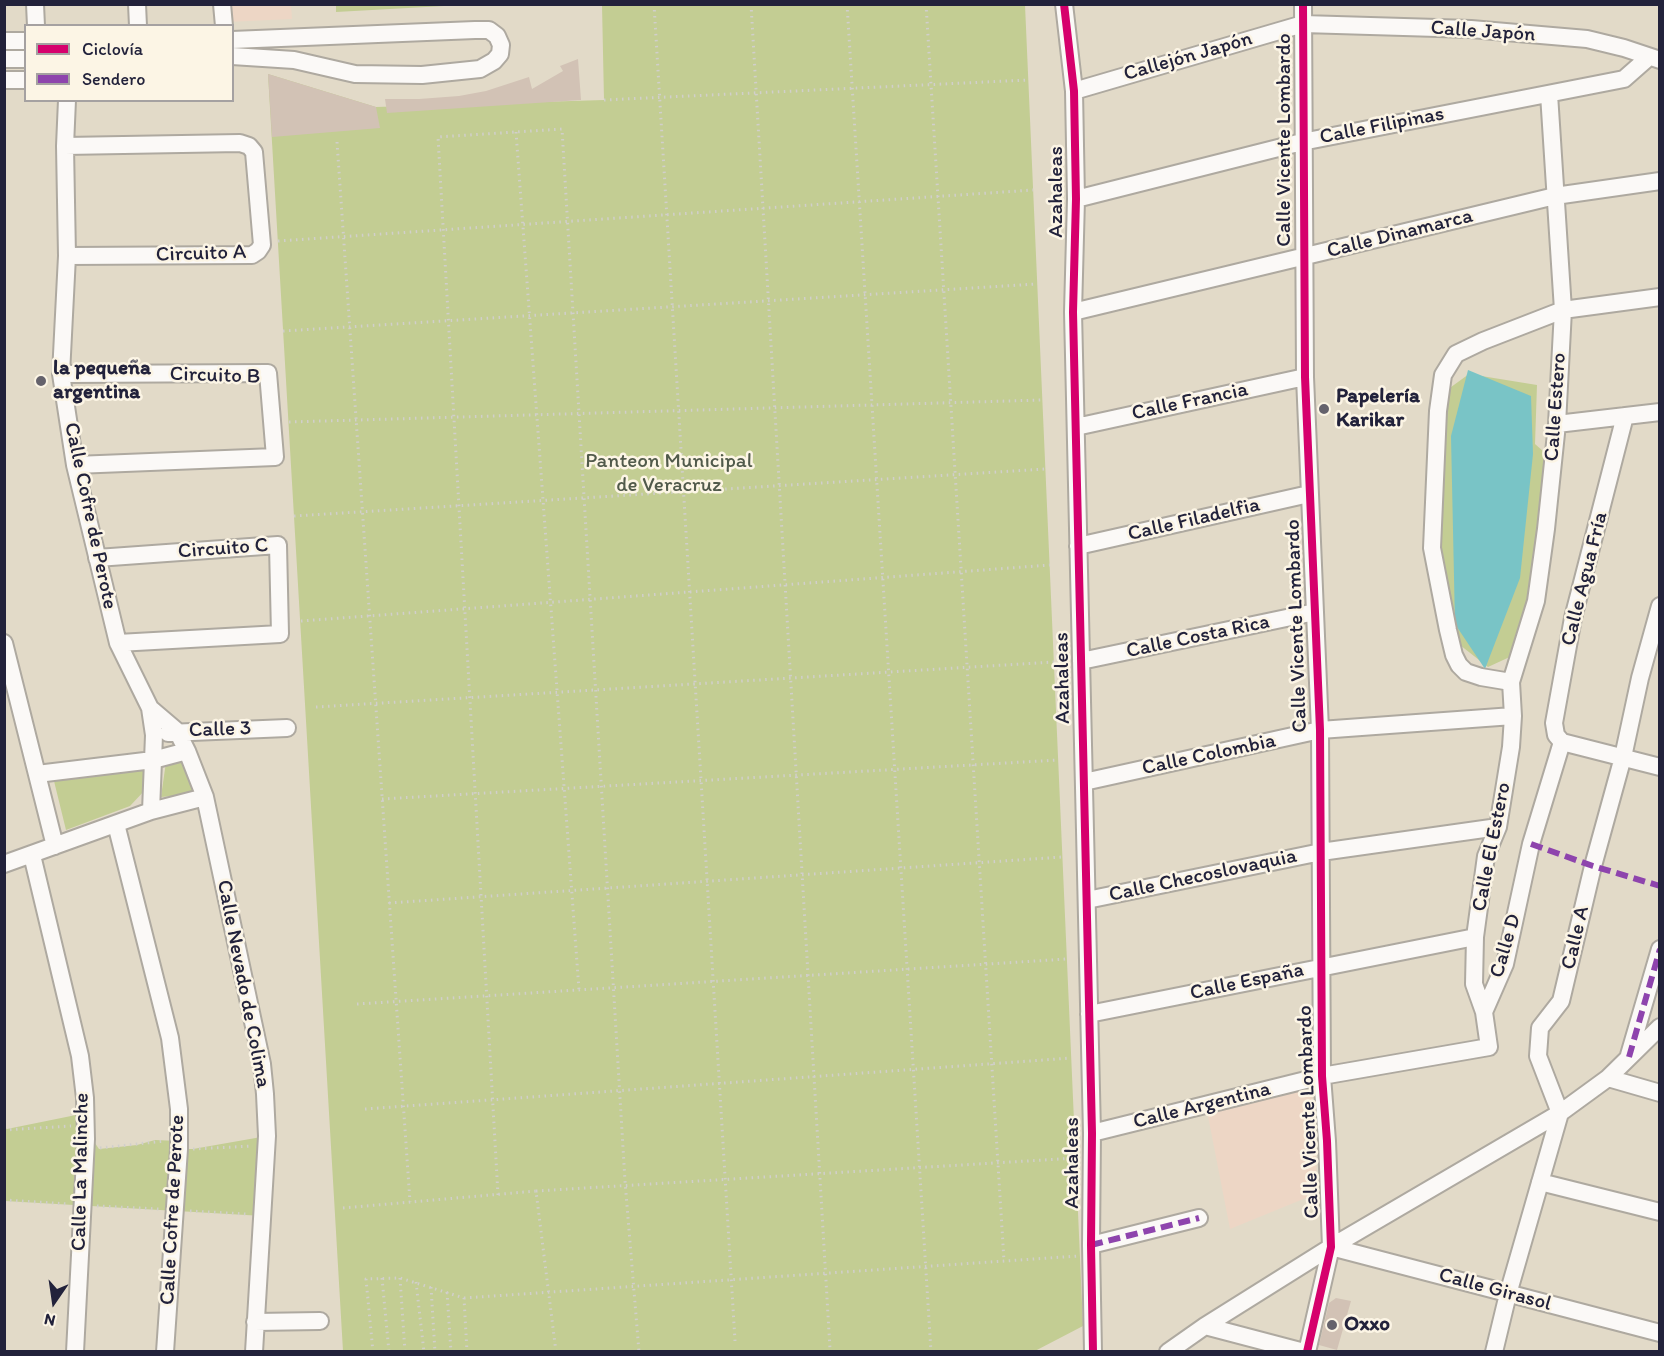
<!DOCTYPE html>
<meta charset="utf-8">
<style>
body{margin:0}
#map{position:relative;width:1664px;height:1356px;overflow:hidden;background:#e2dac8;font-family:Itim,sans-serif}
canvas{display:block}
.frame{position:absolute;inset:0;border:6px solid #22223b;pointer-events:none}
.legend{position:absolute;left:24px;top:24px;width:210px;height:78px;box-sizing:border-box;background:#fcf5e5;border:2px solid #a5a1a1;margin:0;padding:8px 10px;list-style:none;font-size:18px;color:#22223b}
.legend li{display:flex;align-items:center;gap:12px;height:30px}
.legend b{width:30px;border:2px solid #a5a1a1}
.north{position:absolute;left:24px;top:1272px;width:60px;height:60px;-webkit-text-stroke:4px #fcf5e5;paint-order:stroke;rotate:193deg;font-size:16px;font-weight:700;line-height:24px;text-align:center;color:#22223b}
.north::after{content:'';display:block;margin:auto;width:21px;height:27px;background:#22223b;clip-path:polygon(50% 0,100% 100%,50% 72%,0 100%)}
</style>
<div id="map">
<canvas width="1664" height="1356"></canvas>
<div class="frame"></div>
<ul class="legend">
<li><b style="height:8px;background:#d6006c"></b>Ciclovía</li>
<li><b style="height:8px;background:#8e44ad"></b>Sendero</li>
</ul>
<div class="north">N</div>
</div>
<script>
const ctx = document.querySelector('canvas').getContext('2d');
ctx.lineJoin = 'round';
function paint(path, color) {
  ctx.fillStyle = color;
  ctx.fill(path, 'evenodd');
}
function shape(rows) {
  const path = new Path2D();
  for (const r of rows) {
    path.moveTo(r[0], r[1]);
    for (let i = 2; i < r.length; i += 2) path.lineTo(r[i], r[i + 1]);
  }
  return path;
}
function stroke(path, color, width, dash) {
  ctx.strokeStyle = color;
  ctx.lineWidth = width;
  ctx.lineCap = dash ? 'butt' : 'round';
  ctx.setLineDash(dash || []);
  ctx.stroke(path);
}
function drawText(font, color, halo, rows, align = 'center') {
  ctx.font = font + ' Itim,sans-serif';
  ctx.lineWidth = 5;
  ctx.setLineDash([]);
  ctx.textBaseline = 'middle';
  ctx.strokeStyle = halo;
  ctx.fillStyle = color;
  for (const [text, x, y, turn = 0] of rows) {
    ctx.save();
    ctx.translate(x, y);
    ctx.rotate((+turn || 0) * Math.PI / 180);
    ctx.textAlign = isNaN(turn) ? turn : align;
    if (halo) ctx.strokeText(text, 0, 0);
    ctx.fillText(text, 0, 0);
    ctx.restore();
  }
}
paint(shape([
 [226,5,291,5,292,19,227,22],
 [1311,1086,1318,1193,1230,1229,1207,1111]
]), '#edd6c5');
paint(shape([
 [336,5,336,4,462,5,336,12],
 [602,5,1025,5,1083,1326,1033,1352,343,1351,268,74,376,107,604,100],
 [1469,374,1537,385,1535,444,1552,459,1527,649,1488,667,1451,638,1436,596,1447,390],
 [186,757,196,794,161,797,166,762],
 [144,764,146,789,130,806,66,830,54,781],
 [76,1115,99,1149,137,1145,155,1140,179,1141,179,1149,193,1149,267,1136,263,1216,5,1201,5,1128,7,1129]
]), '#c3cd93');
paint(shape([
 [1468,370,1531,396,1533,454,1520,578,1485,669,1455,624,1451,436]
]), '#79c4c6');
paint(shape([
 [578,59,581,100,387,113,385,99,419,99,459,96,486,91,529,77,532,89,563,71,560,66],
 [268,74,376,107,380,128,272,137],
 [1336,1298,1351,1301,1337,1350,1319,1345,1329,1303]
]), '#d2c2b5');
const minor = shape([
 [35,4,36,26],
 [137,4,138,26],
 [222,4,224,26],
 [1064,4,1074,91,1076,199,1073,312,1092,1133,1091,1245,1093,1352],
 [1303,4,1305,377,1320,730,1322,1076,1327,1141,1331,1247,1307,1352],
 [232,40,475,30,489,30,497,36,501,45,500,54,494,61,480,69,422,75,355,74,294,60,232,56],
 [4,41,26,41],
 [4,59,26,59],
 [4,80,26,80],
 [1074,91,1303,24,1471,29,1587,39,1624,48,1660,60],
 [67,100,65,146,67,256,61,374,75,465,118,643,150,708,154,735,151,811],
 [65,146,240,143,249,146,254,152,262,245,258,251,252,255,67,256],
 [1076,199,1302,142,1624,79,1649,57],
 [1073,312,1555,196,1660,181],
 [61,374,268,373,275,457,75,465],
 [1557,424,1660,412],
 [1076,427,1305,377],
 [1078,546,1309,494],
 [97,558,278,545,280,634,118,643],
 [4,643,55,846],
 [1081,661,1315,612],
 [1511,682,1481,677,1466,672,1459,665,1454,655,1448,630,1432,548,1438,411,1443,375,1456,354,1483,341,1563,310,1660,297],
 [150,708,177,731,187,751,205,797,262,1064,265,1094,267,1136,254,1352],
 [168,733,287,728],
 [1562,742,1556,735,1554,723,1573,618,1625,416],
 [1562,742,1660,767],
 [37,774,153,760,187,751],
 [1084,782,1320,730,1513,716],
 [116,824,170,1038,179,1109,179,1149,165,1352],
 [32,855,80,1056,85,1098,86,1139,75,1352],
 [4,864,151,811,205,797],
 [1087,900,1321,852,1498,827],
 [1484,1012,1474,984,1475,937,1486,856,1498,827,1511,747,1513,716,1511,682,1536,601,1546,529,1557,424,1563,310,1549,94],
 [1089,1014,1475,937],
 [1629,1055,1660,949],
 [1608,1078,1660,1093],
 [1560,1113,1538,1056,1540,1028,1561,1001,1593,866,1623,757,1640,678,1660,606],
 [1092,1133,1322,1076,1489,1047,1484,1012,1505,964,1531,844,1562,742],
 [1540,1182,1660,1212],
 [1091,1245,1199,1218],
 [1331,1247,1660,1333],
 [255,1322,320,1321],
 [1205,1326,1304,1352],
 [1168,1352,1205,1326,1331,1247,1560,1113,1608,1078,1660,1027],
 [1494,1352,1508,1294,1560,1113]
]);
stroke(minor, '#aea9a0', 20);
stroke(shape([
 [654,4,735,1341],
 [751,4,830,1349],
 [847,4,931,1352],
 [926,4,1004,1261],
 [604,100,1028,80],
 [516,132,579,990],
 [337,142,410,1202],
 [278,241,1033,190],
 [283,331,1037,284],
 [289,422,1042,400],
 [294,516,1045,469],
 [301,621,1050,565],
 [316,707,1054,662],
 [382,799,1058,760],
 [389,903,1062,857],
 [357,1004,1067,959],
 [365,1109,1071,1058],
 [4,1130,71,1126],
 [100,1148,165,1141],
 [193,1149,253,1146],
 [536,1191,1076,1158],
 [498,1195,438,137,562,129,625,1181,639,1352],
 [4,1200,69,1204],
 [97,1206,159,1209],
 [343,1208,536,1191,556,1352],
 [190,1211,246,1214],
 [382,1278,389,1352],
 [400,1278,405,1352],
 [416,1282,424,1352],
 [431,1287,435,1352],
 [447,1292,451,1352],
 [464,1298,1078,1256],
 [373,1352,366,1279,400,1278,464,1298,467,1352]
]), '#d1cfcb', 3, [1.5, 4.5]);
stroke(minor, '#fbf9f7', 16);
stroke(shape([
 [1531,844,1593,866,1660,886],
 [1629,1057,1660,949],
 [1091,1245,1199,1218]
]), '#8e44ad', 6, [12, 6]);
stroke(shape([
 [1064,4,1074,91,1076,199,1073,312,1092,1133,1091,1245,1093,1352],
 [1303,4,1305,377,1320,730,1322,1076,1327,1141,1331,1247,1307,1352]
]), '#d6006c', 8);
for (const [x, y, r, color] of [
 [41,381,6,"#65626c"],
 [1324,409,6,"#65626c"],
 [1332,1325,6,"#65626c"]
]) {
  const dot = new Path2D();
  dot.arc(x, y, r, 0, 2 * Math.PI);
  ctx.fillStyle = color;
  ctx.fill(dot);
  stroke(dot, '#fcf5e5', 2);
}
drawText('21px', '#22223b', '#fcf5e5', [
 ["Calle Japón",1483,32,4],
 ["Callejón Japón",1188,57,-16],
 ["Calle Filipinas",1382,126,-11],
 ["Calle Vicente Lombardo",1285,140,-90],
 ["Azahaleas",1057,192,-90],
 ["Calle Dinamarca",1400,234,-14],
 ["Circuito A",201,254,-2],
 ["Circuito B",215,376,2],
 ["Calle Francia",1190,402,-12],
 ["Calle Estero",1556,407,-86],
 ["Calle Cofre de Perote",90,516,78],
 ["Calle Filadelfia",1194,520,-13],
 ["Circuito C",223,549,-4],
 ["Calle Agua Fría",1585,579,-76],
 ["Calle Vicente Lombardo",1297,626,-92],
 ["Calle Costa Rica",1198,637,-12],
 ["Azahaleas",1063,678,-91],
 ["Calle 3",220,730,-2],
 ["Calle Colombia",1209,755,-12],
 ["Calle El Estero",1492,847,-79],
 ["Calle Checoslovaquia",1203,876,-12],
 ["Calle A",1576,938,-77],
 ["Calle D",1506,946,-74],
 ["Calle España",1247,982,-12],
 ["Calle Nevado de Colima",243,984,79],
 ["Calle Argentina",1202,1106,-14],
 ["Calle Vicente Lombardo",1309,1112,-92],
 ["Azahaleas",1073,1163,-90],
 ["Calle La Malinche",81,1172,-89],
 ["Calle Cofre de Perote",173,1210,-87],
 ["Calle Girasol",1495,1290,15]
]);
drawText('bold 21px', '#22223b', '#fcf5e5', [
 ["la pequeña",53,369],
 ["argentina",53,393],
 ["Papelería",1336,397],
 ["Karikar",1336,421],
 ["Oxxo",1344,1325]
], 'left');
drawText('21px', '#515a4b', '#fcf5e5', [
 ["Panteon Municipal",669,462],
 ["de Veracruz",669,486]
]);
</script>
